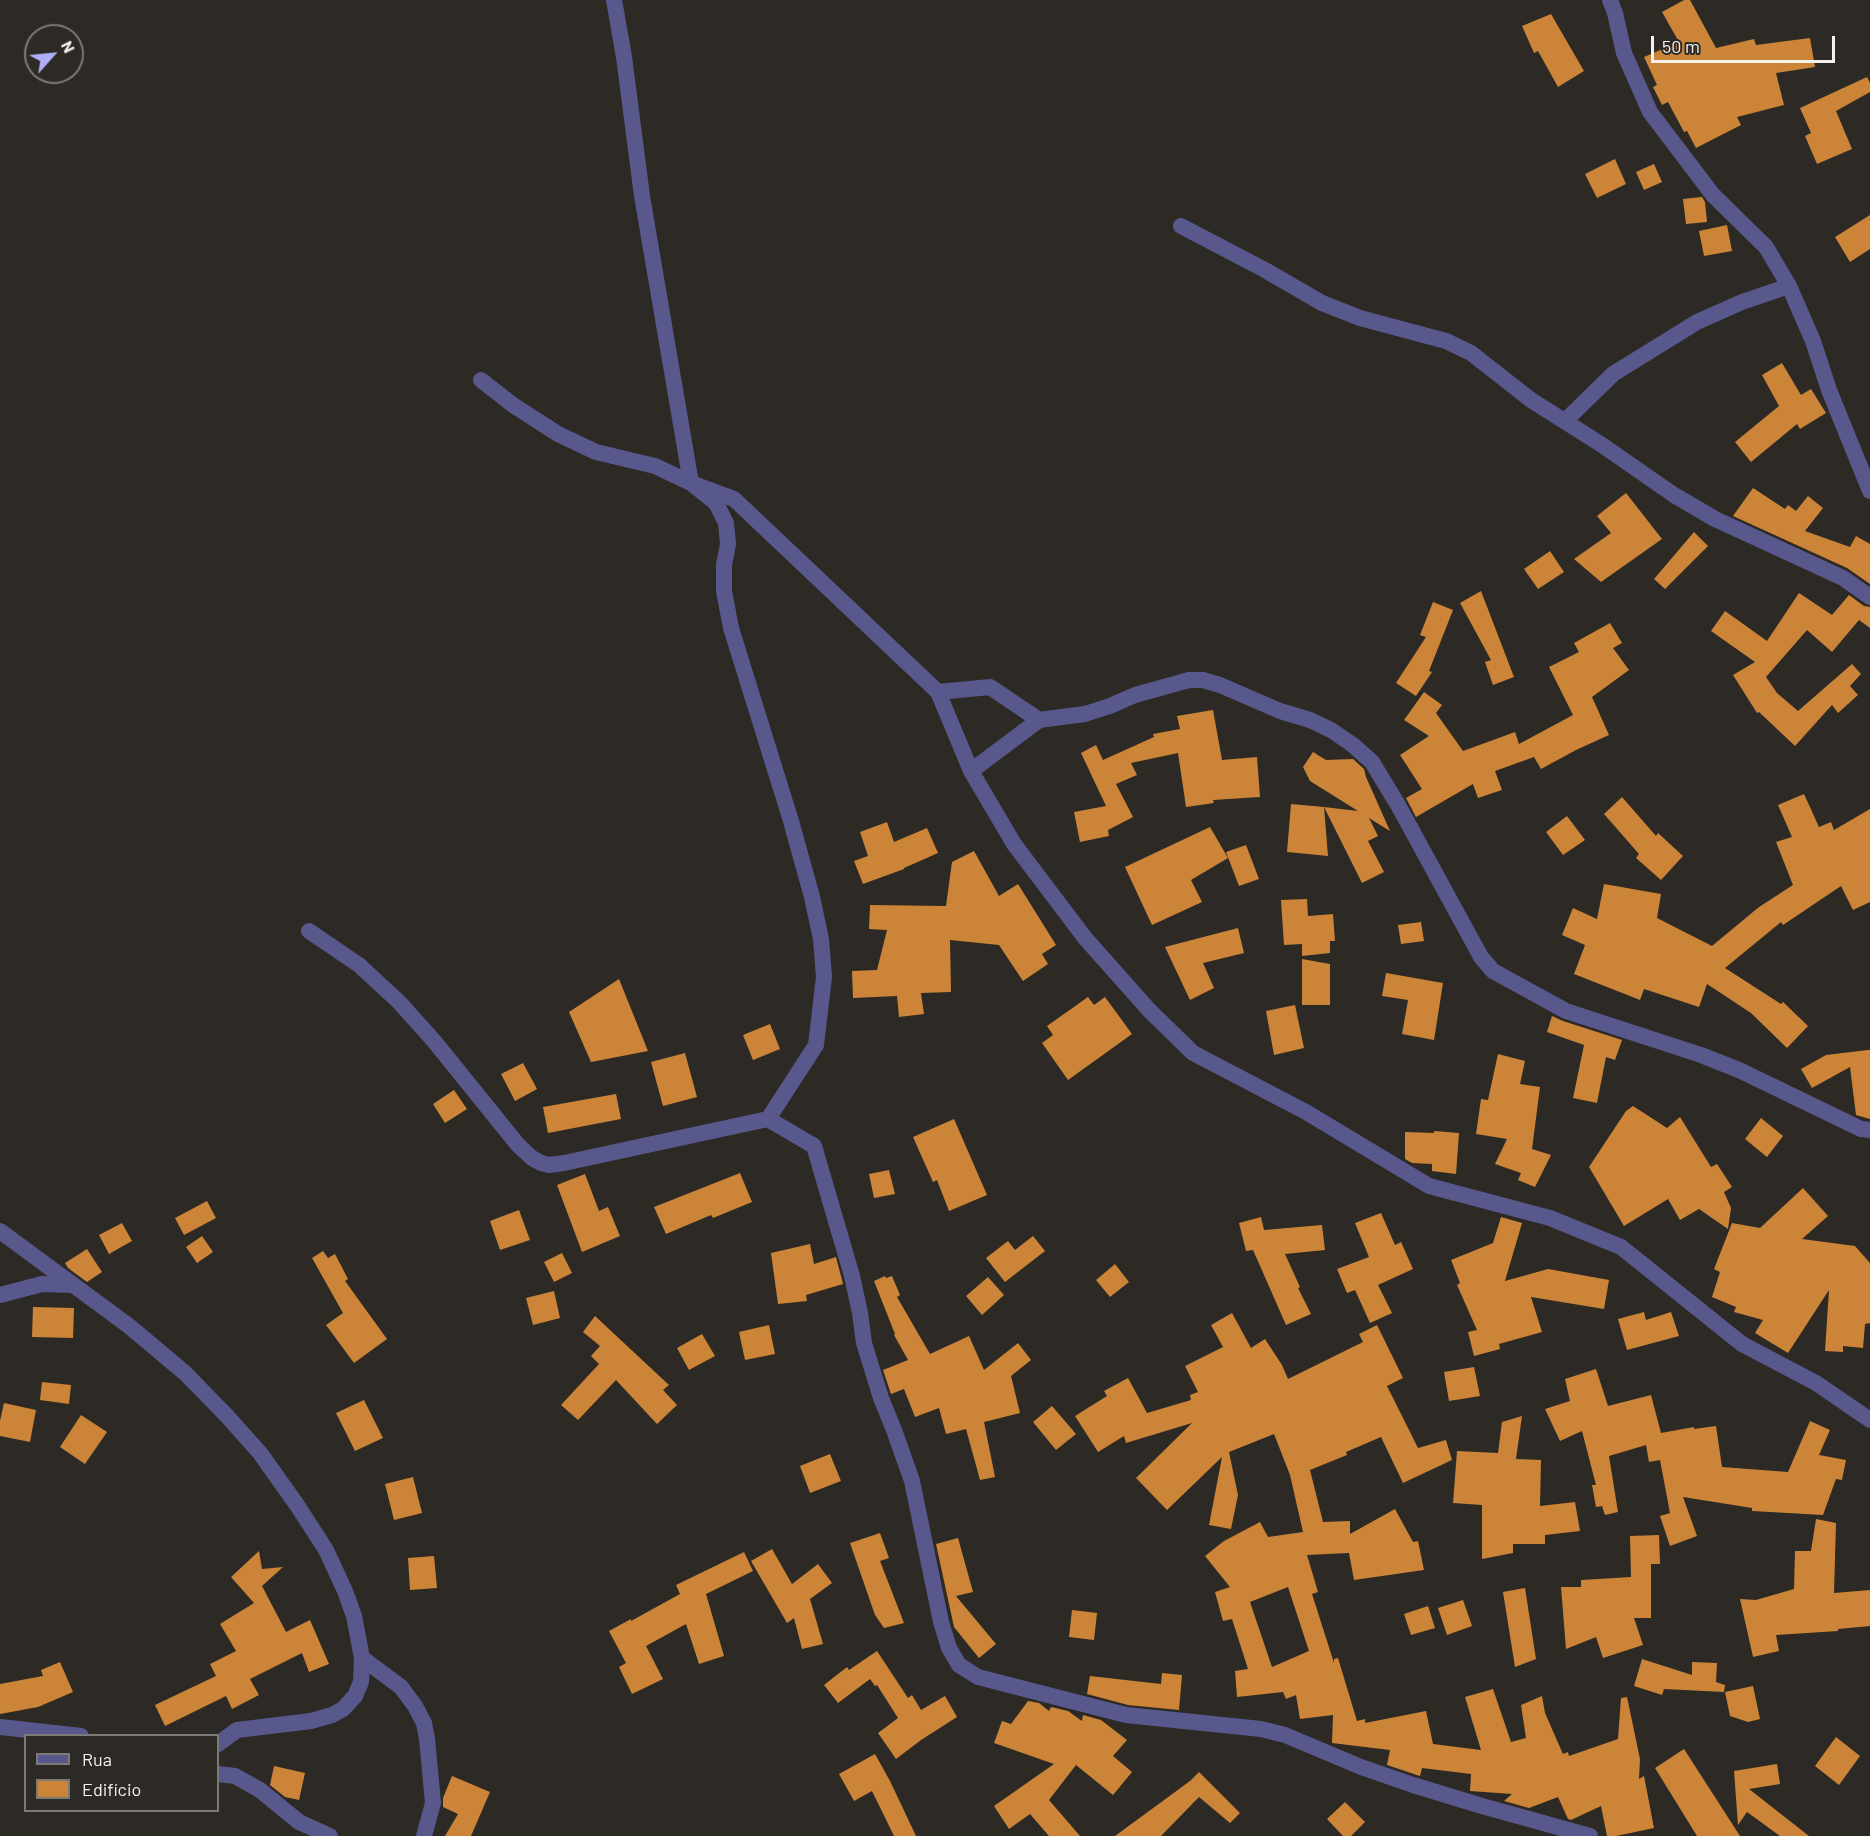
<!DOCTYPE html>
<meta charset="utf-8">
<style>
body{margin:0}
#map{position:relative;width:1870px;height:1836px;overflow:hidden;background:#2d2924;font-family:Barlow,sans-serif}
canvas{display:block}
.legend{position:absolute;left:24px;top:1734px;width:195px;height:78px;box-sizing:border-box;background:#2d2924;border:2px solid #7d7975;margin:0;padding:8px 10px;list-style:none;font-size:18px;color:#f4f1ee}
.legend li{display:flex;align-items:center;gap:12px;height:30px}
.legend b{width:30px;border:2px solid #7d7975}
.north{position:absolute;left:24px;top:24px;width:60px;height:60px;box-sizing:border-box;background:#2d2924;border:2px solid #7d7975;border-radius:50%;rotate:63deg;font-size:16px;font-weight:700;line-height:24px;text-align:center;color:#f4f1ee}
.north::after{content:'';display:block;margin:auto;width:21px;height:27px;background:#aeaefb;clip-path:polygon(50% 0,100% 100%,50% 72%,0 100%)}
.scale{position:absolute;left:1651px;top:36px;width:184px;height:27px;box-sizing:border-box;border:3px solid #f4f1ee;border-top:0;padding-left:8px;font-size:18px;line-height:21px;white-space:nowrap;color:#f4f1ee;-webkit-text-stroke:4px #2d2924;paint-order:stroke}
</style>
<div id="map">
<canvas width="1870" height="1836"></canvas>
<ul class="legend">
<li><b style="height:8px;background:#59588d"></b>Rua</li>
<li><b style="height:16px;background:#cc8538"></b>Edifício</li>
</ul>
<div class="north">N</div>
<div class="scale">50 m</div>
</div>
<script>
const ctx = document.querySelector('canvas').getContext('2d');
ctx.lineJoin = 'round';
function paint(path, color) {
  ctx.fillStyle = color;
  ctx.fill(path, 'evenodd');
}
function shape(rows) {
  const path = new Path2D();
  for (const r of rows) {
    path.moveTo(r[0], r[1]);
    for (let i = 2; i < r.length; i += 2) path.lineTo(r[i], r[i + 1]);
  }
  return path;
}
function stroke(path, color, width, dash) {
  ctx.strokeStyle = color;
  ctx.lineWidth = width;
  ctx.lineCap = dash ? 'butt' : 'round';
  ctx.setLineDash(dash || []);
  ctx.stroke(path);
}
paint(shape([
 [1684,0,1690,0,1716,48,1754,39,1756,45,1810,38,1815,67,1776,73,1784,105,1737,117,1741,125,1696,148,1687,131,1684,132,1668,102,1662,105,1653,87,1657,85,1644,57,1679,42,1662,12],
 [1551,14,1584,71,1558,87,1538,51,1534,53,1522,26],
 [1867,77,1870,83,1870,92,1836,111,1852,149,1817,164,1805,136,1811,133,1800,108],
 [1615,159,1626,184,1597,198,1585,174],
 [1654,164,1662,182,1644,190,1636,172],
 [1702,197,1705,202,1707,222,1686,224,1683,199],
 [1870,215,1870,249,1850,262,1835,237],
 [1727,225,1732,251,1704,256,1699,231],
 [1782,363,1801,395,1811,389,1826,413,1800,429,1797,424,1751,462,1735,442,1779,406,1762,375],
 [1753,488,1785,509,1788,505,1796,511,1808,496,1823,508,1805,531,1850,547,1856,536,1870,544,1870,584,1847,568,1733,516],
 [1626,493,1662,539,1601,582,1574,559,1611,533,1597,516],
 [1694,532,1708,546,1665,589,1654,579],
 [1550,551,1564,572,1538,589,1524,569],
 [1481,591,1514,677,1493,685,1485,662,1491,660,1460,603],
 [1799,593,1832,615,1849,595,1864,606,1870,607,1870,628,1859,620,1832,652,1807,630,1766,677,1777,693,1798,711,1852,664,1861,674,1850,686,1858,695,1838,713,1832,705,1795,746,1759,712,1757,713,1733,675,1755,662,1711,631,1725,611,1767,641],
 [1433,602,1453,610,1429,671,1432,672,1416,696,1396,683,1426,637,1420,635],
 [1610,623,1622,643,1613,648,1629,670,1592,697,1609,735,1576,750,1541,769,1534,757,1495,771,1502,790,1478,798,1473,784,1416,817,1406,798,1422,789,1400,755,1429,736,1404,720,1424,692,1442,705,1436,713,1463,751,1515,732,1519,744,1573,715,1549,667,1579,652,1574,643],
 [1213,710,1222,760,1257,757,1260,797,1213,800,1214,803,1186,807,1178,753,1131,763,1137,775,1116,784,1133,817,1108,830,1109,836,1080,842,1074,812,1106,806,1081,753,1096,745,1103,760,1154,737,1153,734,1180,729,1177,716],
 [1313,752,1326,760,1353,759,1364,769,1366,777,1390,831,1369,818,1378,836,1368,841,1384,872,1362,883,1324,807,1358,811,1310,781,1303,767],
 [1804,794,1819,827,1831,822,1834,830,1870,809,1870,902,1853,910,1841,886,1783,925,1781,922,1725,968,1781,1004,1783,1002,1808,1026,1787,1048,1751,1013,1707,984,1699,1007,1644,989,1640,1000,1574,974,1585,945,1562,935,1573,908,1597,919,1604,884,1661,894,1657,918,1712,946,1759,907,1793,885,1776,842,1792,837,1778,805],
 [1622,797,1656,836,1658,833,1683,856,1661,880,1636,858,1639,854,1604,814],
 [1291,804,1324,807,1328,856,1287,852],
 [1567,816,1585,840,1563,855,1546,832],
 [887,822,894,842,927,828,938,853,904,868,904,869,863,884,854,861,868,856,860,832],
 [1210,827,1228,858,1191,880,1202,902,1152,925,1125,867],
 [1246,845,1259,879,1239,886,1226,852],
 [974,851,999,896,1018,884,1056,945,1042,954,1048,964,1023,981,999,945,950,940,951,992,921,993,924,1014,899,1017,897,996,853,998,852,971,877,970,887,930,869,929,870,905,946,906,952,862],
 [1307,899,1308,916,1333,914,1335,941,1330,941,1330,953,1302,956,1302,944,1284,945,1281,900],
 [1421,922,1424,941,1401,944,1398,925],
 [1238,928,1244,953,1203,963,1214,988,1190,1000,1165,947],
 [1302,959,1330,964,1330,1005,1302,1005],
 [1386,973,1443,983,1434,1040,1402,1034,1408,1000,1382,996],
 [619,979,648,1051,591,1062,569,1012],
 [1088,997,1094,1005,1105,997,1132,1034,1068,1080,1042,1043,1053,1035,1047,1026],
 [1295,1005,1304,1048,1274,1055,1266,1011],
 [1552,1016,1563,1021,1622,1040,1615,1060,1606,1057,1597,1103,1573,1098,1584,1045,1547,1032],
 [770,1024,780,1049,753,1060,743,1035],
 [1868,1050,1870,1050,1870,1119,1856,1115,1850,1067,1812,1088,1801,1069,1826,1055],
 [685,1053,697,1097,663,1106,651,1062],
 [1498,1054,1525,1061,1520,1084,1540,1087,1532,1149,1551,1155,1535,1187,1518,1180,1521,1173,1495,1164,1507,1139,1476,1134,1481,1099,1488,1100],
 [523,1063,537,1089,515,1101,501,1074],
 [454,1090,467,1109,445,1123,433,1104],
 [616,1094,621,1119,548,1133,543,1107],
 [1633,1106,1667,1128,1680,1117,1711,1167,1717,1164,1732,1187,1724,1192,1731,1208,1728,1229,1699,1209,1680,1220,1668,1199,1624,1226,1589,1167,1626,1111],
 [1761,1118,1783,1136,1767,1157,1745,1139],
 [954,1119,987,1195,949,1211,937,1180,933,1182,913,1137],
 [1434,1131,1459,1133,1456,1174,1432,1171,1432,1164,1412,1163,1405,1159,1405,1132,1434,1133],
 [889,1170,895,1194,874,1198,869,1174],
 [740,1173,752,1202,713,1218,711,1215,666,1234,654,1207],
 [585,1174,599,1211,608,1207,620,1236,582,1252,557,1185],
 [1803,1188,1828,1216,1802,1239,1855,1246,1870,1263,1870,1323,1865,1324,1863,1348,1843,1346,1843,1352,1825,1351,1829,1290,1788,1353,1755,1333,1763,1320,1734,1312,1736,1307,1712,1297,1720,1272,1714,1269,1732,1223,1760,1228],
 [207,1201,216,1218,184,1235,175,1218],
 [519,1210,530,1240,500,1250,490,1221],
 [1381,1213,1395,1245,1401,1242,1413,1269,1378,1285,1392,1313,1370,1323,1355,1290,1347,1293,1337,1269,1369,1257,1355,1223],
 [1261,1217,1264,1230,1322,1225,1325,1250,1285,1254,1300,1287,1298,1288,1311,1314,1286,1325,1253,1250,1246,1251,1239,1223],
 [1501,1217,1522,1223,1505,1281,1548,1269,1609,1280,1604,1309,1531,1297,1542,1332,1499,1344,1500,1349,1474,1356,1468,1332,1477,1330,1457,1285,1460,1283,1451,1260,1493,1243],
 [122,1223,132,1241,109,1254,99,1235],
 [202,1236,213,1252,197,1263,186,1247],
 [1033,1236,1045,1251,1005,1282,986,1258,1008,1241,1015,1250],
 [810,1244,814,1264,836,1257,843,1284,806,1295,807,1301,778,1304,771,1253],
 [87,1249,102,1272,87,1282,68,1268,65,1263],
 [323,1251,328,1258,335,1254,348,1279,345,1281,387,1339,354,1363,326,1325,343,1313,312,1258],
 [562,1253,572,1273,554,1282,544,1262],
 [1115,1264,1129,1282,1110,1297,1096,1280],
 [885,1276,886,1278,892,1276,900,1295,897,1297,930,1354,969,1336,984,1370,1018,1343,1031,1360,1011,1376,1020,1413,984,1422,995,1477,980,1480,966,1429,946,1434,939,1408,915,1417,904,1389,891,1394,883,1370,908,1360,894,1335,895,1334,874,1281],
 [988,1277,1004,1295,982,1315,966,1296],
 [554,1291,560,1318,533,1325,526,1298],
 [33,1307,74,1308,73,1338,32,1337],
 [1644,1312,1646,1320,1671,1312,1679,1336,1627,1350,1618,1319],
 [1232,1313,1251,1348,1265,1339,1282,1365,1288,1379,1363,1342,1359,1334,1377,1325,1403,1378,1387,1386,1418,1448,1446,1440,1452,1460,1403,1483,1381,1437,1346,1452,1347,1455,1310,1470,1323,1522,1350,1521,1350,1534,1395,1509,1413,1542,1418,1541,1424,1570,1354,1580,1349,1553,1307,1555,1318,1592,1312,1594,1334,1663,1334,1659,1338,1658,1357,1721,1365,1719,1365,1723,1426,1711,1433,1744,1481,1750,1465,1697,1493,1689,1511,1742,1526,1738,1521,1705,1542,1696,1545,1713,1563,1754,1568,1752,1569,1756,1618,1739,1621,1698,1627,1697,1640,1759,1639,1779,1644,1776,1654,1828,1616,1836,1607,1836,1601,1806,1571,1820,1568,1819,1558,1797,1529,1808,1504,1801,1512,1794,1470,1791,1471,1774,1422,1768,1420,1776,1387,1765,1390,1750,1332,1743,1333,1715,1300,1719,1296,1695,1286,1699,1283,1692,1237,1697,1235,1671,1248,1669,1232,1619,1223,1621,1215,1592,1230,1587,1205,1556,1224,1541,1260,1522,1268,1537,1303,1532,1290,1475,1274,1434,1229,1452,1238,1495,1231,1529,1209,1525,1222,1457,1167,1510,1136,1478,1192,1423,1126,1443,1124,1436,1098,1452,1075,1416,1107,1396,1104,1391,1128,1378,1147,1413,1191,1400,1190,1395,1198,1392,1185,1366,1223,1347,1211,1325],
 [1288,1587,1309,1651,1272,1667,1250,1602],
 [595,1316,669,1385,663,1390,677,1405,657,1424,616,1380,578,1420,561,1405,599,1364,591,1356,600,1346,583,1332],
 [769,1325,775,1354,745,1360,739,1332],
 [702,1334,715,1356,689,1370,677,1348],
 [1474,1367,1480,1396,1449,1401,1444,1372],
 [1596,1369,1608,1406,1651,1395,1661,1433,1694,1427,1694,1429,1716,1426,1722,1467,1788,1472,1810,1421,1830,1430,1819,1455,1846,1460,1842,1480,1836,1479,1823,1515,1752,1511,1752,1508,1683,1497,1697,1536,1670,1546,1660,1516,1670,1513,1660,1460,1649,1462,1646,1445,1609,1456,1618,1512,1605,1515,1602,1506,1596,1507,1592,1485,1596,1485,1582,1431,1560,1441,1545,1409,1570,1401,1565,1379],
 [42,1382,71,1385,69,1404,40,1400],
 [364,1400,383,1438,355,1451,336,1413],
 [4,1403,36,1410,30,1442,0,1436,0,1421],
 [1052,1406,1076,1434,1056,1450,1033,1422],
 [81,1415,107,1432,85,1464,60,1447],
 [1522,1416,1516,1459,1541,1460,1540,1506,1575,1502,1580,1531,1545,1535,1545,1544,1513,1544,1513,1553,1482,1559,1482,1505,1453,1503,1457,1451,1498,1453,1502,1422],
 [830,1454,841,1481,810,1493,800,1466],
 [413,1477,422,1513,394,1520,385,1484],
 [1816,1519,1836,1523,1834,1593,1870,1590,1870,1626,1838,1629,1838,1631,1776,1635,1779,1651,1753,1657,1740,1599,1756,1600,1794,1589,1795,1551,1811,1551],
 [880,1533,889,1558,880,1561,904,1623,884,1628,875,1615,850,1543],
 [1659,1535,1660,1564,1651,1564,1651,1618,1634,1618,1643,1645,1603,1658,1596,1637,1566,1649,1561,1587,1581,1587,1581,1580,1631,1577,1630,1536],
 [958,1538,973,1592,956,1596,996,1644,979,1658,954,1627,936,1544],
 [772,1549,792,1584,818,1564,832,1583,810,1599,823,1644,802,1649,794,1618,787,1623,751,1561],
 [259,1551,262,1569,283,1567,262,1586,286,1632,310,1620,329,1664,309,1672,302,1653,250,1679,259,1695,232,1709,226,1696,165,1726,155,1705,216,1676,210,1664,236,1651,220,1624,254,1603,231,1577],
 [744,1552,753,1571,706,1594,724,1656,699,1664,686,1624,646,1646,663,1679,632,1694,619,1667,626,1663,609,1631,631,1619,631,1621,680,1594,676,1585],
 [434,1556,437,1588,410,1590,408,1558],
 [1525,1588,1536,1659,1515,1667,1503,1592],
 [1463,1600,1472,1626,1447,1635,1438,1608],
 [1428,1606,1435,1628,1411,1635,1404,1614],
 [1072,1610,1097,1613,1094,1640,1069,1637],
 [877,1651,908,1698,912,1695,921,1710,945,1696,957,1717,921,1740,896,1759,878,1733,898,1718,877,1685,875,1686,870,1679,838,1703,824,1685,847,1667,849,1670],
 [1642,1659,1692,1675,1692,1662,1717,1663,1716,1682,1725,1685,1724,1692,1664,1689,1662,1695,1634,1686],
 [60,1662,73,1692,38,1707,0,1714,0,1684,43,1676,41,1670],
 [1162,1673,1182,1675,1179,1710,1128,1705,1087,1694,1090,1676,1161,1684],
 [1753,1686,1760,1719,1748,1722,1730,1716,1725,1692],
 [1028,1701,1039,1703,1049,1711,1051,1707,1068,1711,1082,1721,1083,1715,1101,1720,1127,1740,1113,1756,1132,1772,1113,1795,1076,1765,1049,1800,1080,1836,1049,1836,1030,1814,1009,1829,994,1806,1054,1764,994,1743,1002,1721,1011,1724],
 [1836,1737,1860,1756,1839,1785,1815,1766],
 [1684,1749,1740,1836,1697,1836,1655,1768],
 [875,1754,890,1781,916,1836,894,1836,872,1791,854,1801,839,1774],
 [1777,1764,1780,1784,1749,1789,1809,1836,1780,1836,1747,1812,1738,1825,1734,1771],
 [274,1766,305,1773,299,1800,285,1797,270,1785],
 [1199,1772,1240,1813,1230,1823,1199,1797,1161,1836,1115,1836,1190,1781],
 [452,1776,490,1792,471,1836,445,1836,458,1814,443,1807,443,1798],
 [1345,1802,1365,1822,1351,1836,1343,1836,1327,1819]
]), '#cc8538');
stroke(shape([
 [614,0,624,57,642,196,691,483,716,503,726,523,728,544,724,565,724,591,731,628,791,821,812,897,821,939,824,977,816,1045,768,1119],
 [1610,0,1615,13,1624,53,1650,112,1713,195,1766,247,1789,286,1813,341,1829,390,1870,491],
 [1181,226,1265,270,1322,303,1360,318,1446,341,1471,353,1531,400,1602,445,1674,495,1715,519,1843,578,1870,597],
 [481,380,513,405,558,434,596,452,655,466,691,483,734,499,901,657,938,692,971,771,1014,844,1085,938,1149,1010,1193,1053,1306,1112,1429,1186,1550,1218,1621,1247,1742,1344,1816,1383,1870,1420],
 [1565,421,1613,374,1697,322,1742,302,1789,286],
 [938,692,990,687,1039,720],
 [971,771,1039,720,1085,714,1110,706,1135,695,1189,680,1203,680,1220,685,1280,711,1310,720,1331,730,1353,745,1372,762,1398,805,1481,957,1493,971,1566,1011,1701,1055,1739,1070,1861,1129,1870,1130],
 [309,931,359,965,399,1002,434,1041,518,1145,532,1158,541,1163,549,1165,564,1163,768,1119,814,1146,852,1276,860,1313,864,1343,881,1398,894,1430,912,1481,941,1622,949,1648,959,1665,978,1677,1126,1715,1261,1729,1285,1735,1361,1767,1413,1785,1482,1806,1590,1836],
 [0,1231,129,1326,185,1373,226,1415,260,1453,297,1505,326,1550,345,1591,354,1616,362,1658,361,1682,355,1696,343,1709,332,1715,311,1721,237,1730,218,1744],
 [0,1295,42,1284,72,1285],
 [362,1658,401,1687,415,1706,424,1723,427,1739,433,1803,424,1836],
 [0,1727,81,1736],
 [218,1774,235,1776,260,1790,299,1822,330,1836]
]), '#59588d', 16);
</script>
